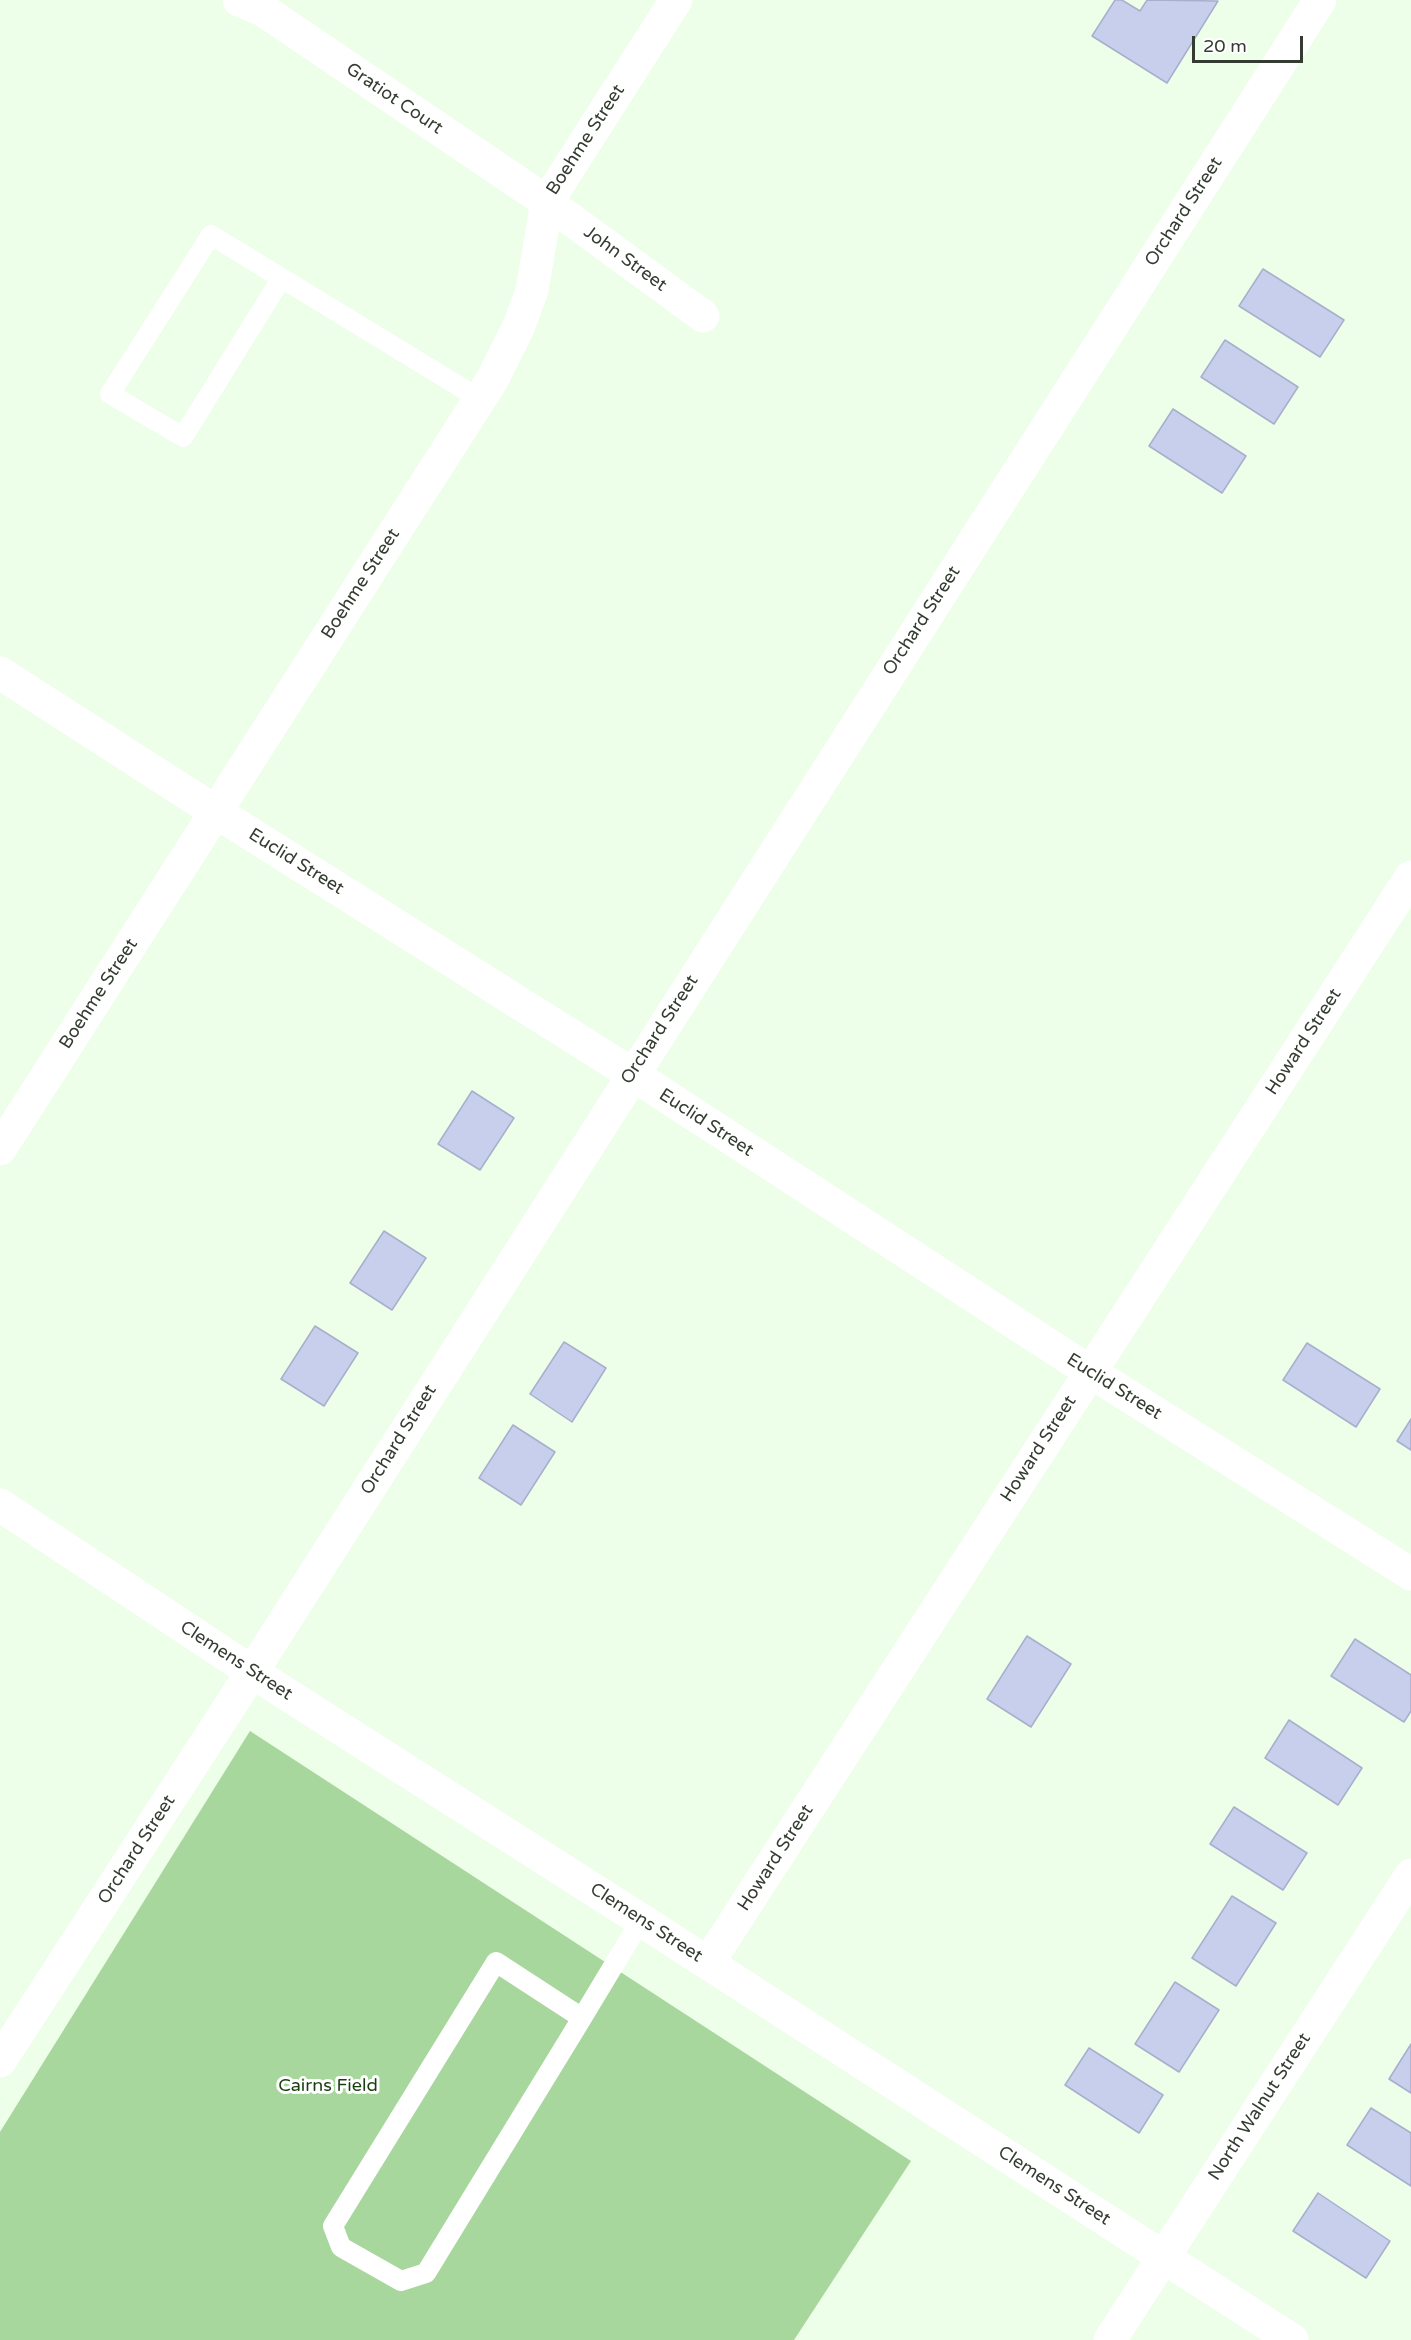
<!DOCTYPE html>
<style>
body{margin:0}
#map{position:relative;width:1411px;height:2340px;overflow:hidden;background:#edfee9;font-family:"Varela Round",sans-serif}
canvas{display:block}
.scale{position:absolute;left:1192px;top:36px;width:111px;height:27px;box-sizing:border-box;border:3px solid #343c32;border-top:0;padding-left:8px;font-size:18px;line-height:21px;white-space:nowrap;color:#343c32;-webkit-text-stroke:4px #fff;paint-order:stroke}
</style>
<div id="map">
<canvas width="1411" height="2340"></canvas>
<div class="scale">20 m</div>
</div>
<script>
const c = document.querySelector('canvas').getContext('2d');
c.lineJoin = 'round';
function paint(path, color) { c.fillStyle = color; c.fill(path, 'evenodd'); }
const toPath = rows => new Path2D(rows.map(r => 'M' + r).join(''));
function stroke(path, color, width, dash) { c.strokeStyle = color; c.lineWidth = width; c.lineCap = dash ? 'butt' : 'round'; c.setLineDash(dash || []); c.stroke(path); }
function label(font, color, halo, rows, align = 'center') {
  c.font = font + ' "Varela Round",sans-serif'; c.lineWidth = 6; c.setLineDash([]); c.textBaseline = 'middle'; c.strokeStyle = halo; c.fillStyle = color; for (const [text, x, y, turn = 0] of rows) {
    c.save(); c.translate(x, y); c.rotate((+turn || 0) * Math.PI / 180); c.textAlign = isNaN(turn) ? turn : align; if (halo) c.strokeText(text, 0, 0); c.fillText(text, 0, 0); c.restore();
  }
}
paint(toPath([
 [250,1731,911,2161,794,2340,0,2340,0,2132]
]), '#a7d79c');
const building = toPath([
 [1115,0,1122,0,1140,11,1147,0,1218,1,1167,83,1092,36,1115,0],
 [1263,269,1344,320,1320,357,1239,306,1263,269],
 [1225,340,1298,387,1274,424,1201,377,1225,340],
 [1173,409,1246,456,1222,493,1149,446,1173,409],
 [472,1091,514,1118,480,1170,438,1144,472,1091],
 [384,1231,426,1258,392,1310,350,1283,384,1231],
 [315,1326,358,1353,324,1406,281,1379,315,1326],
 [564,1342,606,1368,572,1422,530,1394,564,1342],
 [1307,1343,1380,1389,1356,1427,1283,1380,1307,1343],
 [1411,1419,1411,1450,1397,1441,1411,1419],
 [513,1425,555,1452,521,1505,479,1478,513,1425],
 [1027,1636,1071,1664,1031,1727,987,1699,1027,1636],
 [1355,1639,1411,1675,1411,1711,1404,1722,1331,1676,1355,1639],
 [1289,1720,1362,1768,1338,1805,1265,1758,1289,1720],
 [1234,1807,1307,1853,1283,1890,1210,1844,1234,1807],
 [1232,1896,1276,1923,1236,1986,1192,1958,1232,1896],
 [1175,1982,1219,2010,1179,2072,1135,2044,1175,1982],
 [1411,2044,1411,2093,1389,2079,1411,2044],
 [1089,2048,1163,2095,1139,2133,1065,2085,1089,2048],
 [1371,2108,1411,2133,1411,2186,1347,2145,1371,2108],
 [1318,2193,1390,2241,1366,2278,1293,2231,1318,2193]
]);
paint(building, '#c8cfed');
stroke(building, '#a8afcc', 1.5);
stroke(toPath([
 [281,279,183,437,110,394,211,235,480,399],
 [582,2018,496,1962,333,2226,341,2247,401,2281,426,2273,582,2018,641,1920]
]), '#fff', 20);
stroke(toPath([
 [239,0,263,10,547,202,703,316],
 [0,673,216,812,632,1074,1089,1371,1411,1574],
 [0,1149,492,380,519,326,532,290,547,202,676,0],
 [0,1505,252,1672,641,1920,1292,2340],
 [708,1963,1411,877],
 [0,2061,252,1672,1320,0],
 [1110,2340,1411,1875]
]), '#fff', 33);
label('18px', '#343c32', '#fff', [
 ["Gratiot Court",394,99,34],
 ["Boehme Street",586,140,-57],
 ["Orchard Street",1184,212,-57],
 ["John Street",625,259,36],
 ["Boehme Street",361,584,-57],
 ["Orchard Street",922,621,-57],
 ["Euclid Street",296,862,32],
 ["Boehme Street",99,994,-57],
 ["Orchard Street",660,1030,-57],
 ["Howard Street",1304,1042,-57],
 ["Euclid Street",706,1123,33],
 ["Euclid Street",1114,1387,32],
 ["Orchard Street",399,1440,-58],
 ["Howard Street",1039,1449,-57],
 ["Clemens Street",236,1661,33],
 ["Orchard Street",137,1850,-57],
 ["Howard Street",776,1858,-57],
 ["Clemens Street",646,1923,33],
 ["North Walnut Street",1260,2107,-57],
 ["Clemens Street",1054,2186,33]
]);
label('18px', '#183f0e', '#fff', [
 ["Cairns Field",328,2086]
]);
</script>
